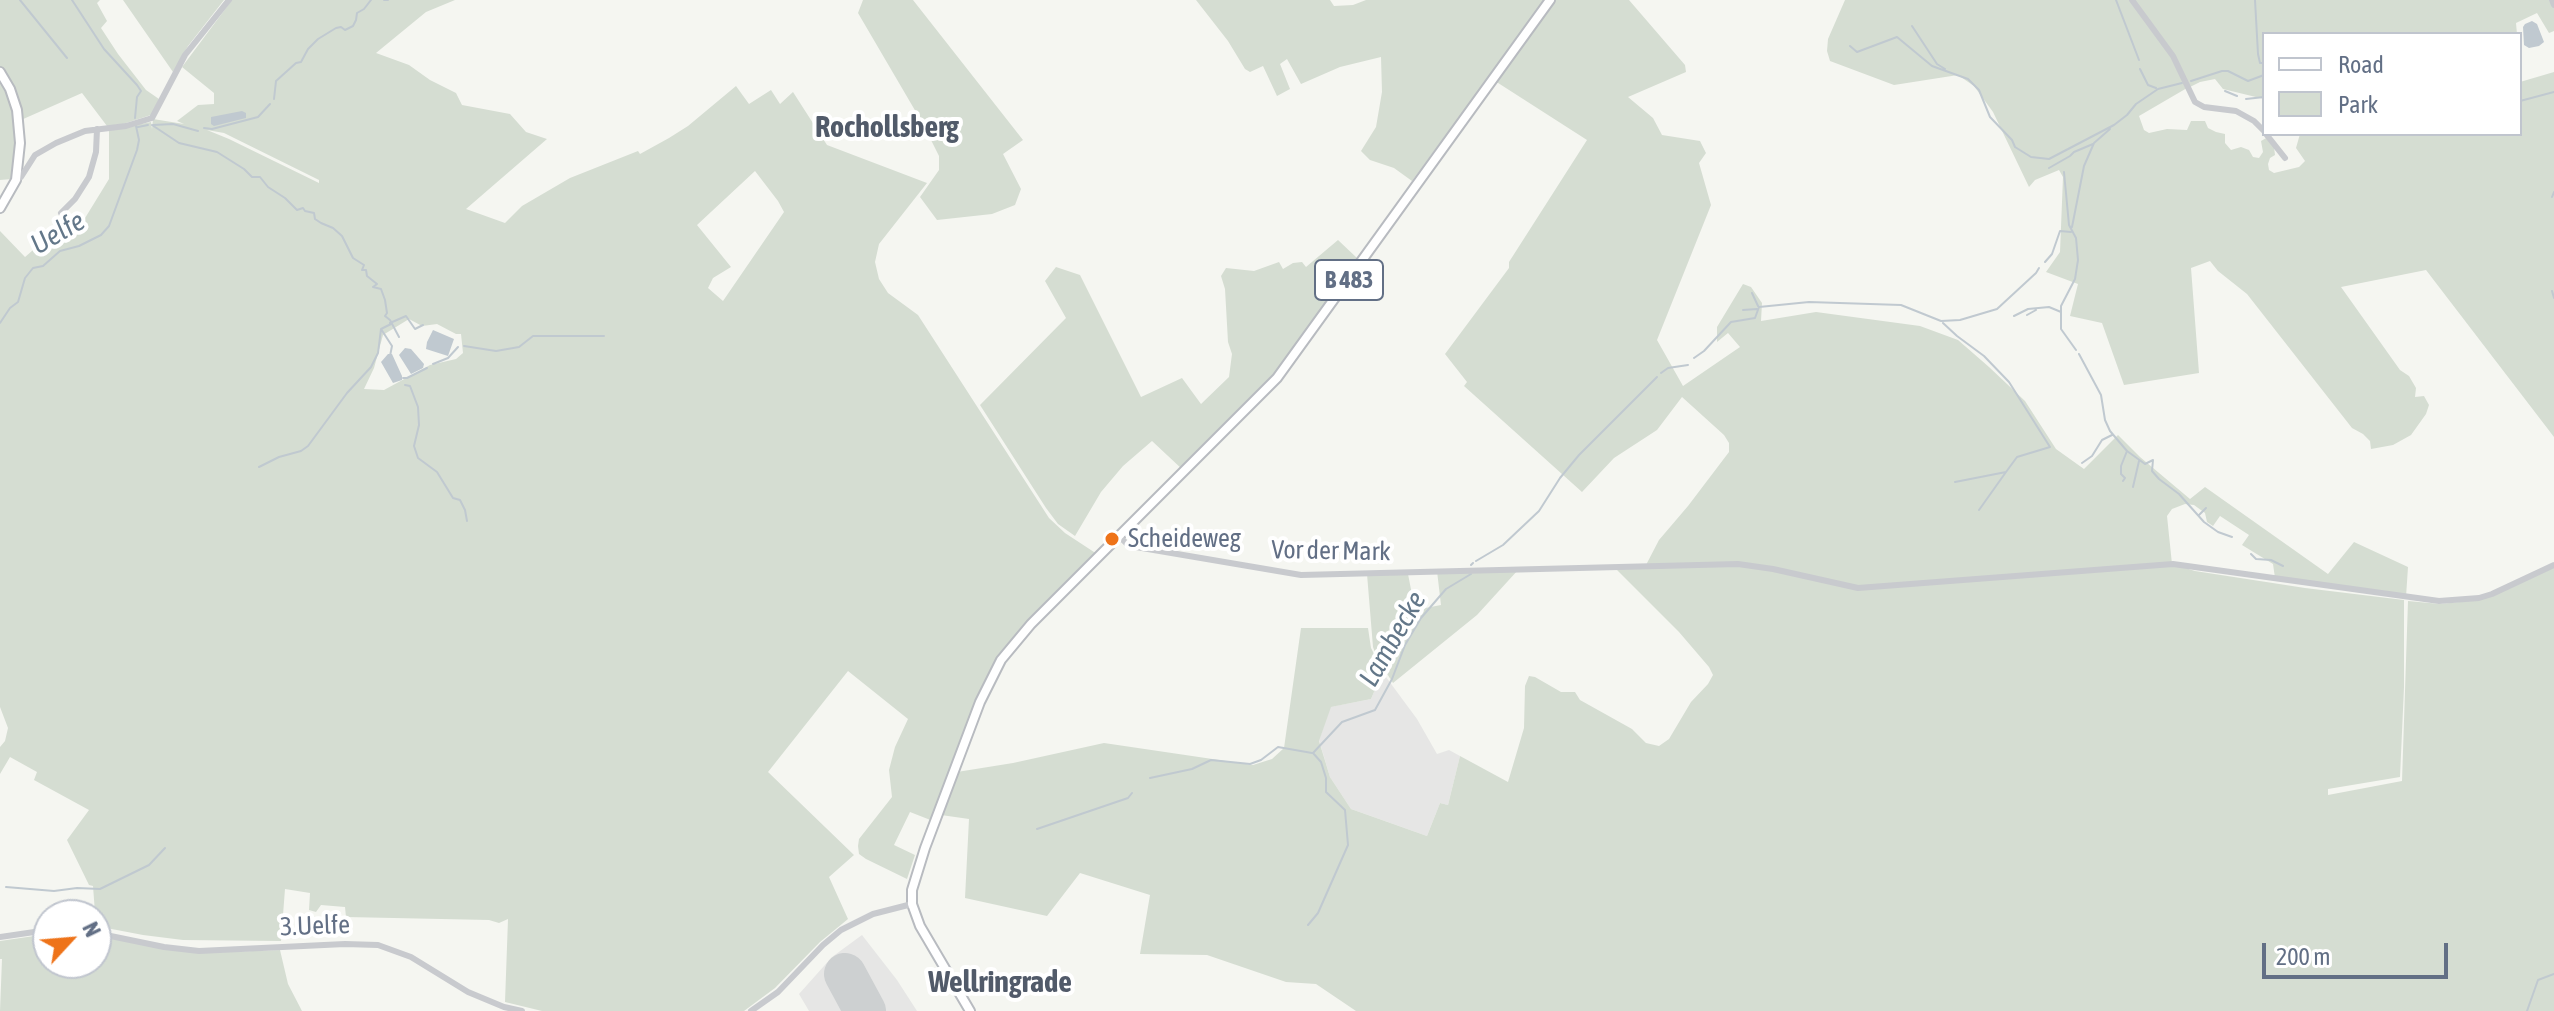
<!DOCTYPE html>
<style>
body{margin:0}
#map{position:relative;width:2554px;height:1011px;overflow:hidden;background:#f5f6f1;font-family:"Asap Condensed",sans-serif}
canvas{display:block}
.legend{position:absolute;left:2262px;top:32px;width:260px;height:104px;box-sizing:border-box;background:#fff;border:2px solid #c0c5ce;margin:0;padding:10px 14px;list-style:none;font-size:24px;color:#626f85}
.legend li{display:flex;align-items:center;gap:16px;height:40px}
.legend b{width:40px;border:2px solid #c0c5ce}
.north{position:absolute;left:32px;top:899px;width:80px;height:80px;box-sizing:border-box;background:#fff;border:2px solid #c0c5ce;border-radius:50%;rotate:64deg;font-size:22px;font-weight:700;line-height:32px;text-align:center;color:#626f85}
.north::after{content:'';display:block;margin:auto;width:28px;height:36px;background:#ee7319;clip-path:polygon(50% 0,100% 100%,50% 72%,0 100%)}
.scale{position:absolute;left:2262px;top:943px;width:186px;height:36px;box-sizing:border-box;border:4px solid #626f85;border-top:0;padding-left:10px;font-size:24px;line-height:28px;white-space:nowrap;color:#626f85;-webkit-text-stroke:6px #fff;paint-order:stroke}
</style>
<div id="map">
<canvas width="2554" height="1011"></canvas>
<ul class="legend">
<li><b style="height:10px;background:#fff"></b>Road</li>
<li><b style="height:22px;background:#d5ddd2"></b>Park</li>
</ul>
<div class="north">N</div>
<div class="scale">200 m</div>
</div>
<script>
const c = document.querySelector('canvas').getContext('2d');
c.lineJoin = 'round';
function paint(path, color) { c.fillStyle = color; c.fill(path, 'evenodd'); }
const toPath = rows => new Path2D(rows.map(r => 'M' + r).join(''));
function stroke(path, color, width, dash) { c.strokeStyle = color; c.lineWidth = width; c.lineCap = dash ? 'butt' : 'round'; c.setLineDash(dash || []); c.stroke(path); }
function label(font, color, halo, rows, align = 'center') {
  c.font = font + ' "Asap Condensed",sans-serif'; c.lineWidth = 8; c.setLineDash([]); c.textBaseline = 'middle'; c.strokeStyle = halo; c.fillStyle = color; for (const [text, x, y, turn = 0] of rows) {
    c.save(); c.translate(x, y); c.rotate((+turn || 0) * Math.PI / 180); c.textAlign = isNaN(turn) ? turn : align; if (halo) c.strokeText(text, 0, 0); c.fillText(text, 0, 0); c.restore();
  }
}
paint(toPath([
 [1386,677,1417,719,1437,754,1449,750,1460,756,1448,805,1440,803,1427,836,1351,809,1330,777,1319,740,1330,707,1371,699,1374,692],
 [862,935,897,980,917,1011,809,1011,799,994,832,957]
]), '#e6e6e5');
paint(toPath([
 [0,0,100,0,97,3,107,21,101,28,118,54,146,90,159,99,151,115,123,124,107,126,82,93,21,120,0,67],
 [123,0,224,0,188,46,173,72],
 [232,0,455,0,426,12,376,53,409,65,430,80,456,93,462,105,510,114,526,132,547,139,466,209,505,223,522,206,570,178,638,151,640,154,669,138,688,126,736,86,749,104,771,90,780,104,793,92,827,145,927,183,879,244,875,262,879,279,888,293,918,315,1049,518,1065,533,1097,554,1000,659,933,821,910,812,894,845,915,855,907,879,866,859,859,854,858,846,859,839,892,797,889,770,895,747,908,719,848,671,768,772,854,855,829,877,848,919,820,942,775,988,744,1011,542,1011,505,1002,508,919,499,923,489,920,346,917,345,907,321,905,316,912,309,910,310,893,285,889,281,941,183,940,143,935,96,926,93,886,89,885,67,840,89,810,34,780,37,772,10,757,0,774,0,747,5,741,8,728,0,707,0,231,25,257,61,226,57,222,67,212,82,223,109,179,109,130,151,122,152,129,153,119,184,124,177,121,198,105,214,104,214,93,182,67],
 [207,130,224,133,319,180,319,183,229,139],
 [755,171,778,201,784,212,723,301,708,288,713,278,731,267,697,225],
 [409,319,422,326,437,324,456,334,461,334,463,353,456,359,430,365,384,390,364,389,374,368,383,335],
 [863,0,913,0,1023,140,1003,154,1021,189,1015,205,992,214,937,220,920,197,939,170,939,156,923,124,858,13],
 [1196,0,1330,0,1334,6,1353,5,1366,0,1545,0,1412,181,1394,168,1370,160,1361,151,1376,127,1382,92,1381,57,1340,67,1301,84,1287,59,1280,64,1290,89,1277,96,1263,66,1250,72,1245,69,1228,41],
 [1553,0,1629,0,1685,65,1686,72,1628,97,1653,118,1662,135,1700,141,1706,153,1699,163,1711,205,1657,340,1683,386,1740,347,1728,333,1717,342,1717,327,1743,284,1751,287,1762,303,1761,321,1816,312,1920,326,1958,340,1989,367,2025,401,2056,449,2084,469,2118,435,2140,457,2190,499,2205,487,2328,574,2354,542,2408,567,2406,597,2275,578,2273,564,2242,545,2249,535,2220,516,2213,526,2207,522,2205,513,2194,505,2185,504,2172,509,2167,516,2172,564,2179,566,2195,571,2305,588,2404,600,2404,687,2400,777,2328,789,2328,795,2402,781,2408,601,2440,604,2479,600,2554,566,2554,1011,1356,1011,1316,984,1286,982,1207,955,1140,954,1150,895,1080,873,1047,916,965,898,969,819,941,815,957,772,1013,763,1104,743,1253,765,1272,759,1284,748,1301,628,1368,628,1371,648,1386,677,1374,692,1371,699,1331,707,1319,741,1330,777,1351,809,1427,836,1440,803,1448,805,1460,756,1508,782,1524,728,1525,686,1529,676,1535,677,1561,692,1575,692,1580,700,1632,729,1646,743,1659,746,1669,739,1691,702,1708,684,1713,675,1709,667,1679,632,1614,567,1646,565,1659,540,1688,506,1729,452,1729,443,1724,435,1682,397,1657,430,1614,458,1582,492,1464,386,1467,382,1445,354,1509,268,1509,262,1587,140,1495,81],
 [1845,0,2131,0,2172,57,2187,88,2139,116,2144,130,2149,133,2167,129,2187,130,2191,121,2205,121,2208,128,2216,132,2225,134,2225,143,2231,150,2241,147,2249,150,2253,157,2259,158,2263,152,2261,141,2268,137,2274,147,2275,155,2270,158,2268,164,2269,170,2274,173,2299,167,2305,161,2296,148,2300,134,2520,134,2520,82,2554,72,2554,437,2426,270,2341,287,2400,370,2409,376,2416,388,2415,397,2424,396,2429,405,2426,414,2411,435,2393,445,2371,449,2370,441,2363,434,2352,428,2247,294,2218,271,2210,261,2191,268,2199,373,2124,385,2102,323,2070,316,2078,284,2046,272,2060,252,2063,177,2059,170,2035,180,2029,187,1993,112,1974,86,1958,75,1894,85,1830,61,1827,51,1828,39],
 [2133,0,2549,0,2554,8,2554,31,2549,33,2537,13,2516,23,2517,34,2264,34,2264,99,2223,89,2215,79,2200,82,2190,87,2182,70],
 [0,79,13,110,16,142,12,179,0,180],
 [1338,240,1357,258,1301,343,1256,397,1183,470,1152,441,1123,466,1101,492,1075,536,1058,524,1046,508,980,405,1066,318,1045,281,1056,267,1080,275,1141,397,1182,378,1201,404,1229,377,1232,354,1228,342,1225,289,1221,276,1226,268,1254,271,1279,262,1283,269,1293,263,1302,262,1306,267],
 [1518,570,1477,615,1393,683,1377,658,1373,647,1367,574,1408,574,1415,610,1441,605,1437,571],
 [48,934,48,963,96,963,96,936,199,953,280,950,288,984,302,1011,0,1011,2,959,0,959,0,941]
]), '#d5ddd2');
paint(toPath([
 [2532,21,2537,24,2544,42,2539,46,2529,48,2524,45,2523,27,2525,24],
 [242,111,246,113,246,118,214,126,211,124,211,117],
 [433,330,454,339,448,356,426,349,427,342],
 [405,348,411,349,424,364,423,368,411,374,399,355],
 [388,354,392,354,402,376,402,380,393,383,381,362]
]), '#c0c9d0');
stroke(toPath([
 [20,0,67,58],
 [72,0,104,49,137,85,141,91,137,97,135,118],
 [384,0,388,0],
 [2116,0,2139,60],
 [2255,0,2258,54,2260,63,2264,63],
 [1912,26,1937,64,1945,69],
 [1850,46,1857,52,1897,37,1932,66,1968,79,1979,90,1990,117,2012,140,2015,147,2031,157,2049,159,2114,125,2127,115,2136,104,2158,89,2182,83],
 [2140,69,2148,85,2156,88],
 [2191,81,2222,71,2228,71,2248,81,2264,75],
 [2225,91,2237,96],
 [274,99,276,81,296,63,301,62,308,49,318,39,336,28,341,27,345,30,353,26,356,20,357,13,364,9,371,0],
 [2246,99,2264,97],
 [2520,101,2554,92],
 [152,125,179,143,217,152,244,169,252,177,260,177,268,187,285,198,297,210,303,208,305,211,314,213,315,219,321,223,333,228,342,236,353,258,364,265,362,270,366,270,367,276,377,284,373,287,381,289,385,300,387,313,385,316,390,320,399,337],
 [153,125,173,124,198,131],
 [138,127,148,125],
 [204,128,212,129,258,117,270,104],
 [2049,168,2070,156,2074,152,2093,144],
 [2064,172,2069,225,2076,238,2078,260,2075,279,2061,306,2061,329,2076,350],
 [2552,197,2554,192],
 [2072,227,2084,166,2094,143,2110,129],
 [2045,262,2052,254,2060,231,2071,232],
 [2552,291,2554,298],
 [1752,293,1758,306],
 [1743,310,1757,309],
 [2027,315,2036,310],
 [2014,316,2028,309,2049,307,2061,312],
 [0,323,10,308,18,302,25,278,33,268,43,266,60,251,79,246,101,235,109,226,137,150,139,140,136,126],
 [390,323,406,316,415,329,423,325],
 [1943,323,1957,336,1984,356,2009,382,2050,447,2017,457,2006,472,1955,482],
 [464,346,496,351,519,347,533,336,604,336],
 [2079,354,2101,395,2105,420,2110,431,2127,451,2145,464,2153,460,2152,471,2159,479,2179,494,2204,522,2218,532,2232,537],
 [390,356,392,346,381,329,391,324],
 [1694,358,1704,351,1731,322,1755,318,1759,307,1809,302,1901,305,1941,321,1960,320,1997,309,2036,273,2039,268],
 [433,364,448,358,458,347],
 [1661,373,1668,368,1688,365],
 [403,378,407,378,427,368],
 [405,385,410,386,418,407,419,425,414,446,418,458,437,472,453,498,460,500,465,510,467,521],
 [2082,463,2092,456,2102,440,2112,435],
 [259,467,279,457,301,451,308,446,347,393,371,367,378,353,381,329],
 [2123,481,2125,478,2121,474,2121,466,2127,451],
 [2133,487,2139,461],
 [1979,510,2006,472],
 [2199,515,2206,508],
 [2251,554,2256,559,2271,560,2283,566],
 [1476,561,1503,545,1539,511,1560,478,1579,455,1657,377],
 [1471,565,1473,563],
 [1150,778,1192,769,1211,760,1250,764,1261,760,1278,747,1312,753],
 [1037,829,1128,798,1132,793],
 [6,887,54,891,77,888,100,889,149,865,165,848],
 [1308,925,1318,913,1348,845,1345,810,1326,792,1326,778,1321,762,1313,753,1342,722,1375,710,1392,679,1405,645,1421,618,1446,589,1471,574],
 [2527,1011,2538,980,2554,974]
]), '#c0c9d0', 2);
stroke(toPath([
 [845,974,865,1011]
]), '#cdd0d1', 42);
const major = toPath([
 [0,72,10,89,17,110,20,143,16,180,0,208],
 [970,1011,920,926,912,904,912,890,925,848,980,702,1001,660,1031,624,1277,378,1550,0]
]);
stroke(major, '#b8bbc0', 12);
stroke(toPath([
 [2132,0,2173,56,2195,102,2204,107,2236,111,2254,121,2264,131],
 [2552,0,2554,5],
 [2266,134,2285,158],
 [16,180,21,177,35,155,56,143,85,131,126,126,152,118,185,55,229,0],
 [61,213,75,199,89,177,96,152,97,129],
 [1120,537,1126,543,1136,547,1301,575,1738,564,1773,569,1858,588,2173,564,2439,601,2479,598,2492,594,2554,565],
 [96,933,164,947,199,951,345,944,378,945,411,957,468,992,504,1007,522,1011],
 [0,937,48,930],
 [751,1011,778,992,823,945,841,930,873,914,912,904]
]), '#c8cace', 6);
stroke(major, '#fff', 8);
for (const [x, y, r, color] of [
 [1112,539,8,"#ee7319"]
]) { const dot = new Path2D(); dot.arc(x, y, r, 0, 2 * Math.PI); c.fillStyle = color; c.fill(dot); stroke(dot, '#fff', 3); }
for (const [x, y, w] of [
 [1349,280,68]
]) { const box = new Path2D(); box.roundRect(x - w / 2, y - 20, w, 40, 6); c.fillStyle = '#fff'; c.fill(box); stroke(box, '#626f85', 2); }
label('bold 24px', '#626f85', null, [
 ["B 483",1349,280]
]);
label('26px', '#626f85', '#fff', [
 ["Scheideweg",1128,539]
], 'left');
label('26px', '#626f85', '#fff', [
 ["Vor der Mark",1331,551,1],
 ["3.Uelfe",315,926,-2]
]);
label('italic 28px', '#637789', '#fff', [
 ["Uelfe",58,233,-30],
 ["Lambecke",1393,639,-60]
]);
label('bold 30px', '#515a69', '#fff', [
 ["Rochollsberg",887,128],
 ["Wellringrade",1000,983]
]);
</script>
